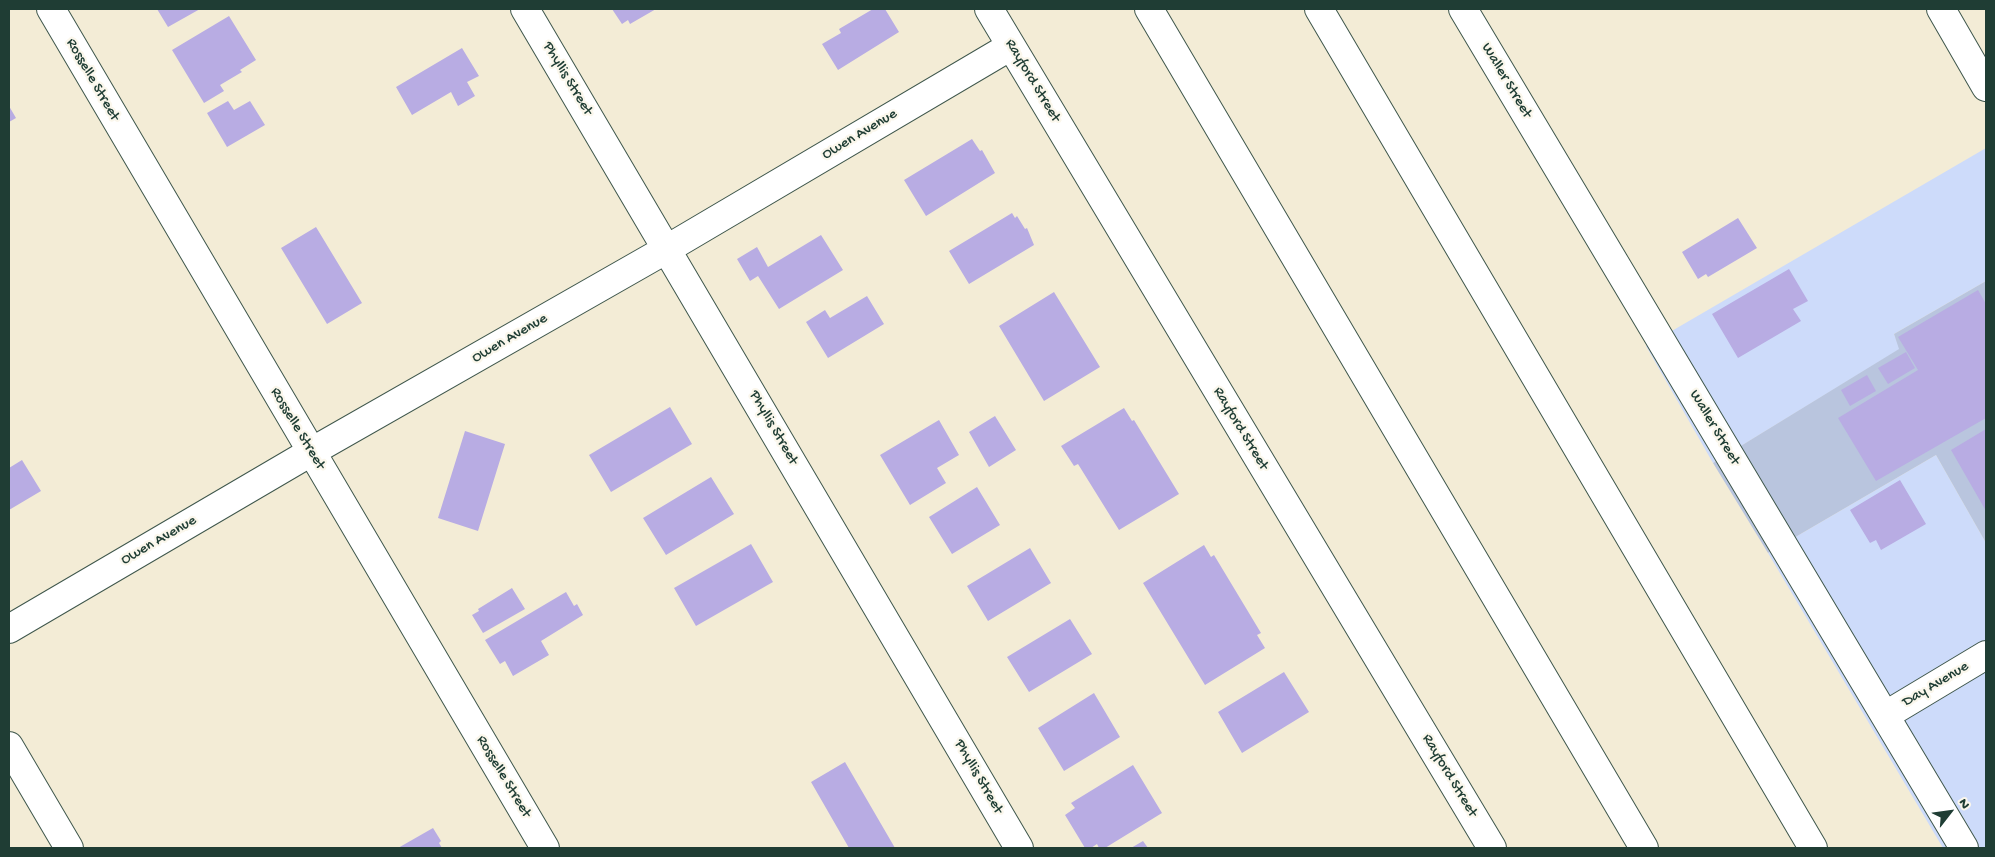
<!DOCTYPE html>
<style>
body{margin:0}
#map{position:relative;width:1995px;height:857px;overflow:hidden;background:#f3ecd6;font-family:"Gochi Hand",sans-serif}
canvas{display:block}
.frame{position:absolute;inset:0;border:10px solid #1f3d34;pointer-events:none}
.north{position:absolute;left:1925px;top:787px;width:50px;height:50px;-webkit-text-stroke:4px #fbf7ec;paint-order:stroke;rotate:60deg;font-size:14px;font-weight:700;line-height:20px;text-align:center;color:#1f3d34}
.north::after{content:'';display:block;margin:auto;width:18px;height:22px;background:#1f3d34;clip-path:polygon(50% 0,100% 100%,50% 72%,0 100%)}
</style>
<div id="map">
<canvas width="1995" height="857"></canvas>
<div class="frame"></div>
<div class="north">N</div>
</div>
<script>
const c = document.querySelector('canvas').getContext('2d');
c.lineJoin = 'round';
function paint(path, color) { c.fillStyle = color; c.fill(path, 'evenodd'); }
const toPath = rows => new Path2D(rows.map(r => 'M' + r).join(''));
function stroke(path, color, width, dash) { c.strokeStyle = color; c.lineWidth = width; c.lineCap = dash ? 'butt' : 'round'; c.setLineDash(dash || []); c.stroke(path); }
function label(font, color, halo, rows, align = 'center') {
  c.font = font + ' "Gochi Hand",sans-serif'; c.lineWidth = 4.5; c.setLineDash([]); c.textBaseline = 'middle'; c.strokeStyle = halo; c.fillStyle = color; for (const [text, x, y, turn = 0] of rows) {
    c.save(); c.translate(x, y); c.rotate((+turn || 0) * Math.PI / 180); c.textAlign = isNaN(turn) ? turn : align; if (halo) c.strokeText(text, 0, 0); c.fillText(text, 0, 0); c.restore();
  }
}
paint(toPath([
 [1986,148,1986,281,1894,334,1900,349,1713,463,1646,346],
 [1936,455,1986,543,1986,848,1943,848,1768,553]
]), '#cddbfa');
paint(toPath([
 [1986,281,1986,543,1936,455,1768,553,1713,463,1899,349,1894,334]
]), '#b9c5de');
paint(toPath([
 [157,9,200,9,168,27],
 [612,9,656,9,630,24,628,20,622,24],
 [873,9,885,9,899,32,838,70,822,44,841,33,839,29],
 [229,16,256,60,240,70,242,72,220,85,224,91,204,103,172,50],
 [462,48,479,76,467,82,475,96,458,106,451,92,412,115,396,87],
 [228,101,234,110,250,101,265,125,227,147,207,113],
 [9,106,16,118,9,122],
 [972,139,980,151,982,150,995,173,926,216,904,180],
 [1012,213,1015,218,1017,216,1025,229,1027,228,1034,245,969,284,949,251],
 [1738,218,1757,248,1708,277,1706,274,1698,279,1682,252],
 [316,227,362,303,327,324,281,248],
 [821,235,843,270,779,309,758,276,750,281,737,259,757,247,768,267],
 [1789,269,1808,301,1793,309,1801,321,1738,358,1712,314],
 [1978,290,1986,304,1986,418,1876,481,1838,418,1918,370,1898,337],
 [1054,292,1100,367,1044,401,999,326],
 [867,296,884,324,828,358,806,322,825,310,830,318],
 [1906,352,1915,368,1888,384,1878,368],
 [1867,375,1876,391,1850,406,1841,390],
 [670,407,692,444,611,492,589,455],
 [1124,408,1132,421,1134,420,1179,494,1119,530,1078,464,1074,466,1061,446],
 [995,416,1016,450,989,467,969,432],
 [939,420,959,455,937,468,946,483,910,505,880,455],
 [1986,429,1986,511,1951,450],
 [465,431,505,444,478,531,438,518],
 [22,460,41,491,9,510,9,468],
 [711,477,734,514,666,555,643,518],
 [1900,480,1926,524,1881,550,1876,540,1870,543,1850,510],
 [977,487,1000,525,952,554,929,517],
 [751,544,773,582,696,626,674,588],
 [1204,545,1211,557,1214,555,1261,633,1257,635,1265,648,1205,685,1143,583],
 [1030,548,1051,583,988,621,967,586],
 [512,588,525,609,483,633,472,615,479,611,478,609],
 [566,592,574,606,577,604,583,615,541,641,549,655,513,676,505,661,500,664,485,640],
 [1070,619,1092,654,1029,692,1007,657],
 [1284,672,1309,712,1242,753,1218,712],
 [1094,693,1120,737,1064,771,1038,728],
 [845,762,895,848,849,848,811,782],
 [1133,765,1162,813,1105,848,1099,848,1097,844,1091,848,1085,848,1065,815,1075,808,1071,803],
 [433,828,441,841,439,843,442,848,398,848],
 [1143,841,1148,848,1131,848]
]), '#b8ace3');
const street = toPath([
 [51,9,545,848],
 [525,9,1019,848],
 [989,9,1492,848],
 [1463,9,1964,848],
 [9,629,311,452,667,249,1011,46],
 [1886,715,1986,655],
 [9,746,69,848]
]);
const secondary = toPath([
 [1941,9,1986,87]
]);
const highway = toPath([
 [1149,9,1644,848],
 [1319,9,1813,848]
]);
stroke(street, '#3f574c', 30);
stroke(secondary, '#3f574c', 30);
stroke(highway, '#3f574c', 30);
stroke(street, '#fff', 28);
stroke(secondary, '#fff', 28);
stroke(highway, '#fff', 28);
label('15px', '#1f3d34', '#fbf7ec', [
 ["Phyllis Street",567,79,59],
 ["Rosselle Street",92,80,60],
 ["Rayford Street",1032,81,59],
 ["Waller Street",1506,81,59],
 ["Owen Avenue",860,135,-31],
 ["Owen Avenue",510,339,-30],
 ["Phyllis Street",773,428,60],
 ["Waller Street",1714,428,59],
 ["Rosselle Street",297,429,59],
 ["Rayford Street",1240,429,59],
 ["Owen Avenue",159,541,-30],
 ["Day Avenue",1936,685,-31],
 ["Rayford Street",1449,776,59],
 ["Rosselle Street",503,777,59],
 ["Phyllis Street",978,777,60]
]);
</script>
